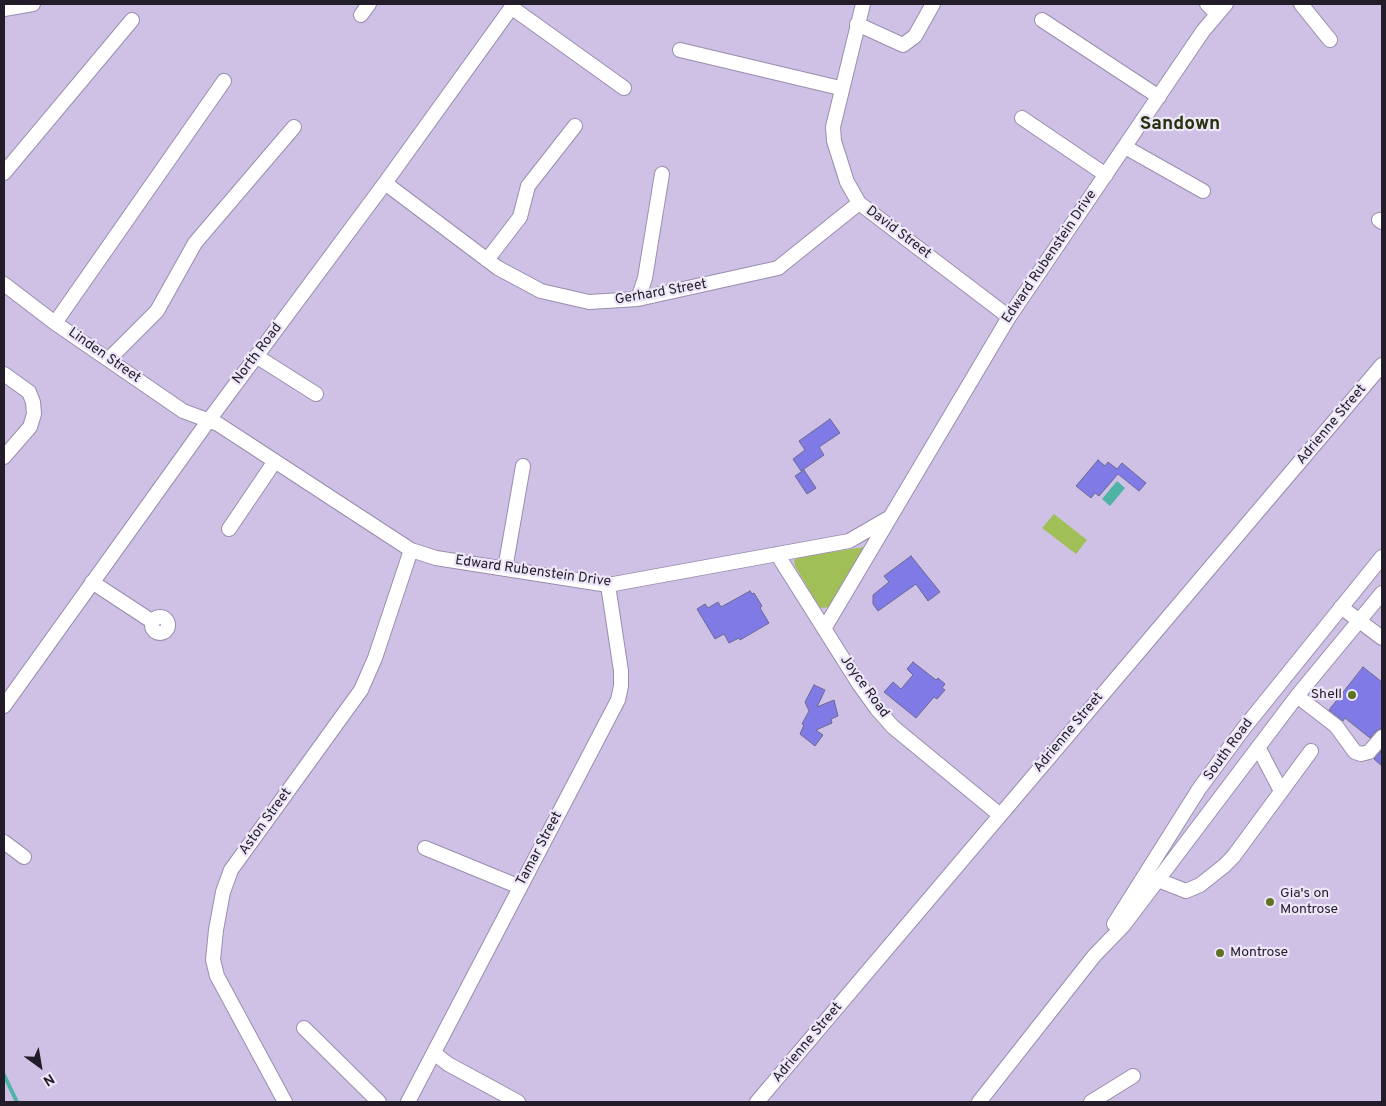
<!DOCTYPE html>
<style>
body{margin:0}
#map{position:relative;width:1386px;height:1106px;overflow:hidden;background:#cfc1e5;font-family:Overpass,sans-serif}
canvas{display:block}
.frame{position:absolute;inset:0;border:5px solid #231d2a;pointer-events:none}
.north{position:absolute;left:15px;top:1041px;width:50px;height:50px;-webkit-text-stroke:4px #ede6f8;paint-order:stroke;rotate:148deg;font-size:14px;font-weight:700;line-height:20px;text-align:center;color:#231d2a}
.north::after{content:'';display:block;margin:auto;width:18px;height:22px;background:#231d2a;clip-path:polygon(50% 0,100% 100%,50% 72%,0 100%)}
</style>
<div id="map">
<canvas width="1386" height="1106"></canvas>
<div class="frame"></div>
<div class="north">N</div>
</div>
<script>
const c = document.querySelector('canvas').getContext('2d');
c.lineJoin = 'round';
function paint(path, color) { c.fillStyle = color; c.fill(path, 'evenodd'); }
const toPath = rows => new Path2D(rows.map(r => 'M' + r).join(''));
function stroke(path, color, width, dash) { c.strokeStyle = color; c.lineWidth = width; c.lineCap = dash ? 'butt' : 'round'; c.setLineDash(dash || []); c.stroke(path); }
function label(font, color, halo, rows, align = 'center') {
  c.font = font + ' Overpass,sans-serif'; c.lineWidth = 4.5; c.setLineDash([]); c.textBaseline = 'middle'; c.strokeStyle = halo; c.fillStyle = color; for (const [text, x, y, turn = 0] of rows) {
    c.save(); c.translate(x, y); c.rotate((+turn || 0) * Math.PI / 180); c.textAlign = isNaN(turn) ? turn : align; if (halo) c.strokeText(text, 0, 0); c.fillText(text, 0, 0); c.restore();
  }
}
paint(toPath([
 [1054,514,1087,540,1076,554,1042,528],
 [864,547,865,549,830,607,820,608,795,566,794,560,800,557]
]), '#a1bf57');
paint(toPath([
 [1117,481,1125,488,1110,506,1102,499]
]), '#4fb3a5');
stroke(toPath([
 [4,1075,17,1102]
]), '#4fb3a5', 4);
const building = toPath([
 [830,419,840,433,819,447,824,455,801,471,793,459,805,450,799,441,830,419],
 [1098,460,1105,466,1108,462,1117,469,1122,463,1146,483,1139,491,1118,474,1099,496,1095,493,1091,498,1076,486,1098,460],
 [804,470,816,488,807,494,795,476,804,470],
 [911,556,940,592,928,601,916,584,878,611,873,604,873,595,889,582,884,576,911,556],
 [750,591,752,594,754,593,762,606,760,608,769,623,740,640,739,638,729,643,724,634,715,639,697,609,705,604,708,608,718,602,721,607,750,591],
 [913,662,936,680,938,678,945,684,942,688,945,690,937,699,934,697,916,718,884,692,893,682,901,689,913,675,907,669,913,662],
 [1363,667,1382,682,1382,728,1376,731,1370,738,1345,718,1343,721,1329,710,1363,667],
 [814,685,825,690,817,707,834,700,838,716,831,719,832,723,816,730,823,735,815,746,800,734,804,725,802,724,809,711,805,702,814,685],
 [1382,750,1382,766,1374,759,1382,750]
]);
paint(building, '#807ae7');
stroke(building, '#696a8b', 1);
const minor = toPath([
 [863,4,833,127,834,141,847,182,859,203,1009,317],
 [1207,4,1217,14],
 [1301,4,1330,40],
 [511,7,624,88],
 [4,9,33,4],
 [361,15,369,4],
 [1042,20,1159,97],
 [857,24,903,45,915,36,933,4],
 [680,50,840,88],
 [1022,118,1106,175],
 [1125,147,1203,191],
 [4,173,132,20],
 [385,183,498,268,541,291,589,302,638,299,778,268,859,203],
 [1379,220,1382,222],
 [487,260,520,217,528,186,575,126],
 [4,284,55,323,183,411,218,424,411,550,436,558,608,585,849,541,887,519],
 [638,299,645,278,662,174],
 [55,323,224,81],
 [256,356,316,394],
 [109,359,157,311,195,243,294,127],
 [4,374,29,392,33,402,34,414,30,427,4,457],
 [229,529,275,461],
 [777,554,859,684,877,709,893,727,1000,815],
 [505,569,523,466],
 [92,582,153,622],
 [1341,607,1382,638],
 '152 625a8 8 0 1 1 16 0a8 8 0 1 1-16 0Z',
 [824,629,1009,317,1203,31,1226,4],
 [1297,696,1336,726,1355,752,1361,754,1369,752,1382,737],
 [4,706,209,420,385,183,514,4],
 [1258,747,1281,791],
 [4,842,24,857],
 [425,848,520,887],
 [1158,880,1186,891,1200,885,1224,866,1233,857,1311,751],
 [1114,924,1199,789,1244,728,1382,557],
 [304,1028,379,1102],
 [434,1053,448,1064,518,1102],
 [285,1102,217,976,213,960,216,930,223,892,231,870,361,690,375,658,411,550],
 [408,1102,618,700,621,686,621,671,608,585],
 [757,1102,1382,365],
 [979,1102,1094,956,1123,926,1297,696,1382,593],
 [1091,1102,1133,1076]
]);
stroke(minor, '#9a8dae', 16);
stroke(minor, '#fff', 14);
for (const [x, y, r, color] of [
 [1352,695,5,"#5d7223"],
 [1270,902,5,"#5d7223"],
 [1220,953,5,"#5d7223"]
]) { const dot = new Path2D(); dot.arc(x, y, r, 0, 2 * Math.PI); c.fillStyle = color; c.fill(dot); stroke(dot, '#ede6f8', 2); }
label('14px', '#231d2a', '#ede6f8', [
 ["David Street",898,233,37],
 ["Edward Rubenstein Drive",1050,257,-56],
 ["Gerhard Street",661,293,-10],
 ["North Road",258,354,-53],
 ["Linden Street",104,356,35],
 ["Adrienne Street",1332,425,-50],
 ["Edward Rubenstein Drive",533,572,8],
 ["Joyce Road",864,687,54],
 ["Adrienne Street",1069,733,-50],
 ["South Road",1229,750,-54],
 ["Aston Street",266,822,-54],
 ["Tamar Street",540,849,-62],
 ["Adrienne Street",808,1043,-50]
]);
label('14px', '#231d2a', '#ede6f8', [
 ["Shell",1342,695,"right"],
 ["Gia's on",1280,894],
 ["Montrose",1280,910],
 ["Montrose",1230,953]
], 'left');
label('bold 19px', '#27320c', '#ede6f8', [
 ["Sandown",1180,125]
]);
</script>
